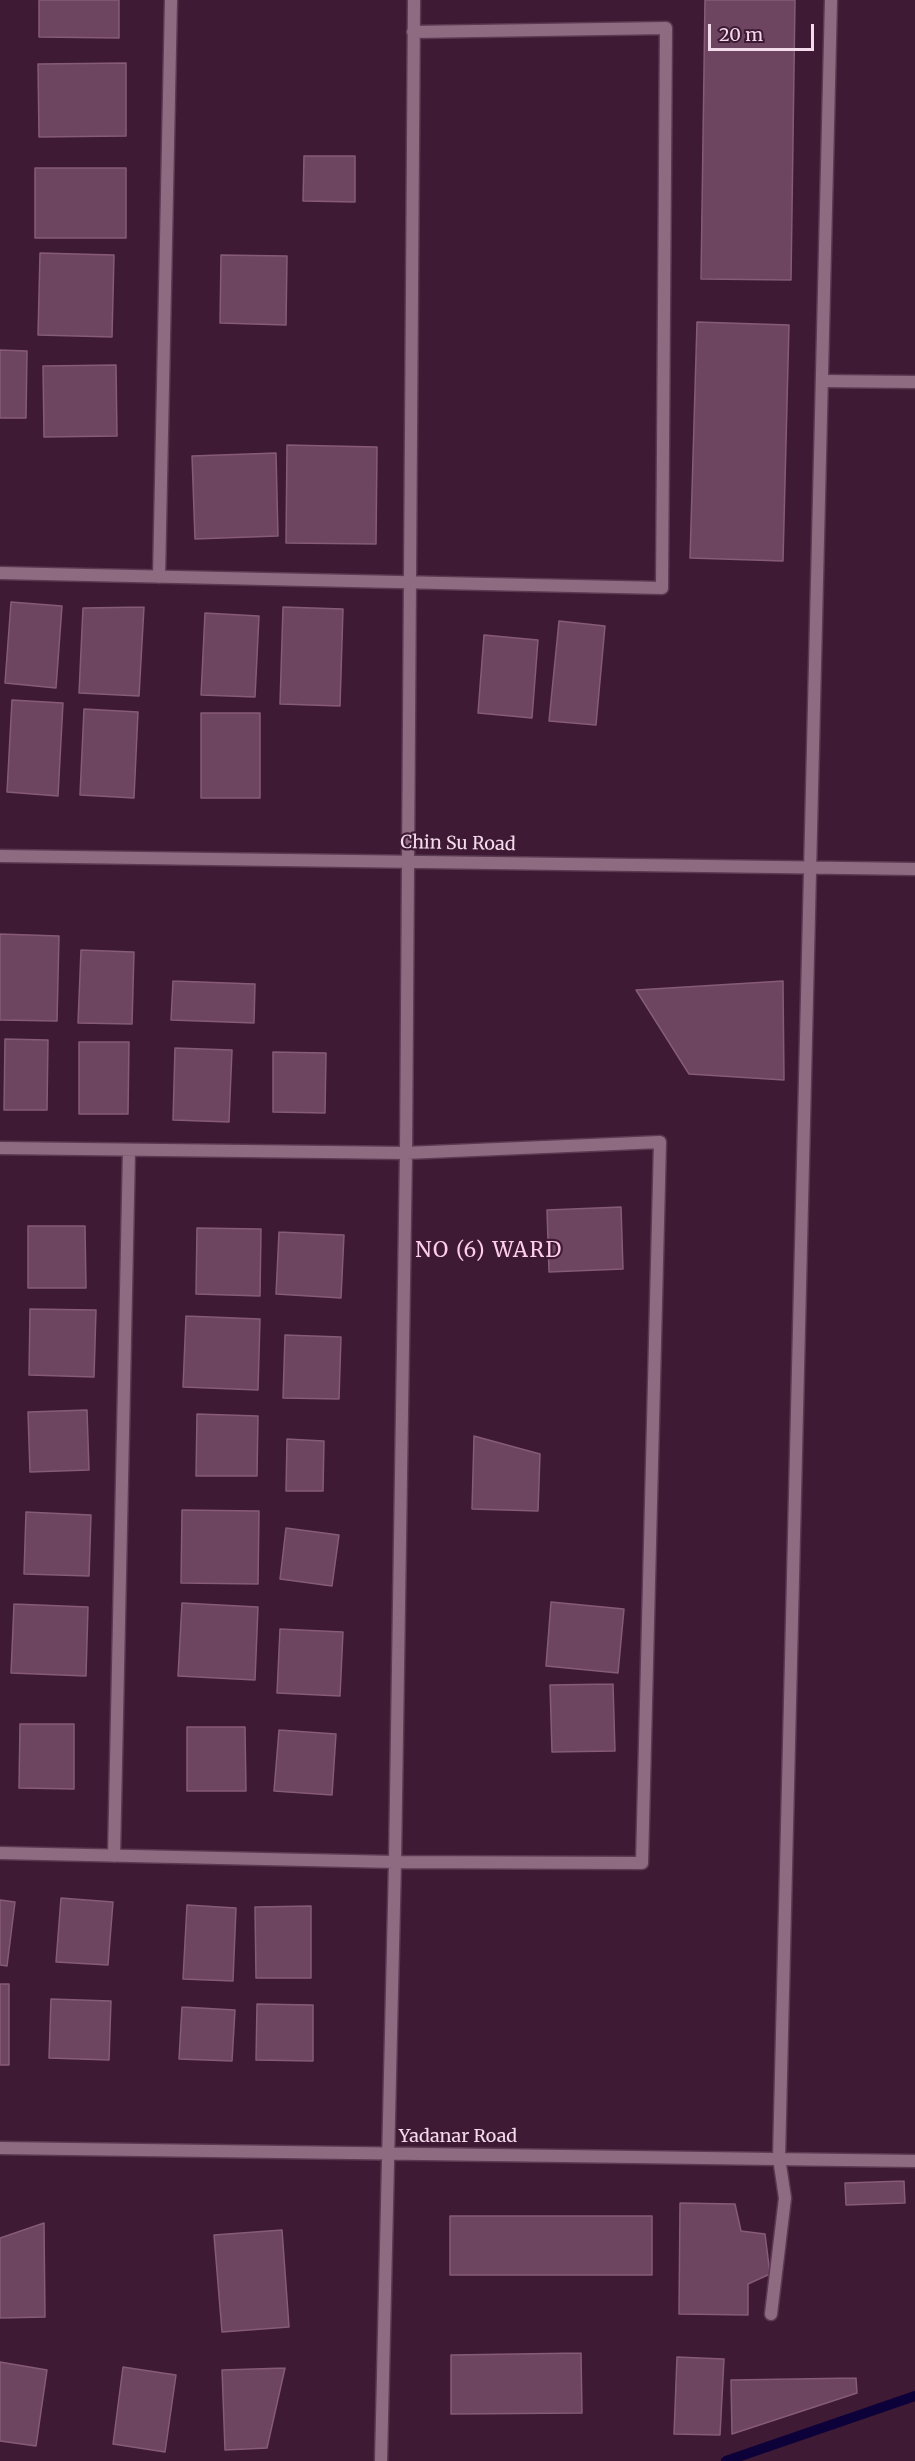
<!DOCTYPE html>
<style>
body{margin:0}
#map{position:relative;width:915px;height:2461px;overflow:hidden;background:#3e1a34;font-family:Merriweather,serif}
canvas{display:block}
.scale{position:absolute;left:708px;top:24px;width:106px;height:27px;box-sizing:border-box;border:3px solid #f4dbeb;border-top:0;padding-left:8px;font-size:18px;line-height:21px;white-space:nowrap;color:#f4dbeb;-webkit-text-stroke:4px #3e1a34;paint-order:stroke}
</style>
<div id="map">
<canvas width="915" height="2461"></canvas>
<div class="scale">20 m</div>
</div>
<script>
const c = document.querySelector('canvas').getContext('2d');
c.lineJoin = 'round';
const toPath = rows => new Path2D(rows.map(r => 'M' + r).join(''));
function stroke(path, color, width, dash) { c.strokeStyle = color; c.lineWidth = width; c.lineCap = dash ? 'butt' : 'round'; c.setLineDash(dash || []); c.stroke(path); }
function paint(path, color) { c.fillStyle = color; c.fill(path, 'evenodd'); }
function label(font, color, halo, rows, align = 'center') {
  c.font = font + ' Merriweather,serif'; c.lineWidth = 4.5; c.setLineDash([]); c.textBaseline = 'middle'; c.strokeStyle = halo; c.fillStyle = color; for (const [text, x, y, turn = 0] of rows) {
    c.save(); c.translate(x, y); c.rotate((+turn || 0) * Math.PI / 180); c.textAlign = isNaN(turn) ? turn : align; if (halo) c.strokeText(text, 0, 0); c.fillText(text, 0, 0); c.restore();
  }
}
stroke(toPath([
 [726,2461,915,2396]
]), '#0c0139', 10);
const building = toPath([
 [39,0,119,0,119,38,39,37,39,0],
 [705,0,795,0,791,280,701,279,705,0],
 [126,63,126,136,39,137,38,64,126,63],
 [304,156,355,156,355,202,303,201,304,156],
 [35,168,126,168,126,238,35,238,35,168],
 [40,253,114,255,112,337,38,335,40,253],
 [221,255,287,256,286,325,220,323,221,255],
 [697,322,789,325,783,561,690,558,697,322],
 [0,350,27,351,26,418,0,418,0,350],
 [116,365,117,436,44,437,43,366,116,365],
 [287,445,377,447,376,544,286,543,287,445],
 [276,453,278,536,195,539,192,456,276,453],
 [11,602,62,606,56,688,5,683,11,602],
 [144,607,139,696,79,693,83,608,144,607],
 [283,607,343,609,340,706,280,704,283,607],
 [205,613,259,616,255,697,201,695,205,613],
 [559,621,605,626,596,725,549,721,559,621],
 [484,635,538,640,532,718,478,713,484,635],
 [12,700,63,703,58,796,7,792,12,700],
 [84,709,138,712,134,798,80,795,84,709],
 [201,713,260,713,260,798,201,798,201,713],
 [0,934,59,936,57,1021,0,1020,0,934],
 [81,950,134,952,132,1024,78,1023,81,950],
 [173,981,255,984,254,1023,171,1020,173,981],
 [783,981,784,1080,689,1074,636,990,783,981],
 [5,1039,48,1040,47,1110,4,1110,5,1039],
 [79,1042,129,1042,128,1114,79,1114,79,1042],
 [175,1048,232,1050,229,1122,173,1120,175,1048],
 [273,1052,326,1053,325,1113,273,1112,273,1052],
 [621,1207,623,1269,549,1272,547,1210,621,1207],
 [28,1226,85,1226,86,1288,28,1288,28,1226],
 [197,1228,261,1229,260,1296,196,1294,197,1228],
 [279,1232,344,1235,341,1298,276,1294,279,1232],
 [30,1309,96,1310,94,1377,29,1375,30,1309],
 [186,1316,260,1319,258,1390,183,1387,186,1316],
 [285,1335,341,1337,339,1399,283,1398,285,1335],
 [87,1410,89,1470,30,1472,28,1412,87,1410],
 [197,1414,258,1416,257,1476,196,1476,197,1414],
 [474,1436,540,1454,538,1511,472,1509,474,1436],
 [287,1439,324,1441,323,1491,286,1491,287,1439],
 [182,1510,259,1511,258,1584,181,1583,182,1510],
 [26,1512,91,1515,89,1576,24,1574,26,1512],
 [286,1528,339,1535,332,1586,280,1579,286,1528],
 [551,1602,624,1609,618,1673,546,1666,551,1602],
 [182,1603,258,1607,255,1680,178,1676,182,1603],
 [14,1604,88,1607,86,1676,11,1673,14,1604],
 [280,1629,343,1632,340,1696,277,1693,280,1629],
 [613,1684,615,1751,552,1752,550,1685,613,1684],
 [20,1724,74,1724,74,1789,19,1788,20,1724],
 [187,1727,245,1727,246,1791,187,1791,187,1727],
 [279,1730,336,1734,332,1795,274,1791,279,1730],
 [61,1898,113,1902,108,1965,56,1962,61,1898],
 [0,1900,15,1902,7,1966,0,1965,0,1900],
 [187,1905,236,1908,233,1981,183,1979,187,1905],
 [311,1906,311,1978,256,1978,255,1907,311,1906],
 [0,1984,9,1984,9,2065,0,2065,0,1984],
 [51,1999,111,2001,109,2060,49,2058,51,1999],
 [257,2004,313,2005,313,2061,256,2060,257,2004],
 [182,2007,235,2010,232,2061,179,2059,182,2007],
 [904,2181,905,2203,846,2205,845,2183,904,2181],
 [680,2203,735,2204,741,2231,765,2234,770,2274,748,2284,748,2315,679,2314,680,2203],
 [450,2216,652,2216,652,2275,450,2275,450,2216],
 [44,2223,45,2317,0,2318,0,2238,44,2223],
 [282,2230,289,2327,222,2332,214,2235,282,2230],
 [581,2353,582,2413,451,2414,451,2355,581,2353],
 [677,2357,724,2359,720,2435,674,2434,677,2357],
 [0,2362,47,2370,36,2446,0,2441,0,2362],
 [123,2367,176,2375,165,2452,113,2444,123,2367],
 [285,2368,267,2448,225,2450,222,2370,285,2368],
 [856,2378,857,2393,732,2434,731,2380,856,2378]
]);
paint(building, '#6e4560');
stroke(building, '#865b78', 1.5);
const lane = toPath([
 [822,381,915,382],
 [771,2314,785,2198,779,2158]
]);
const street = toPath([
 [0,573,662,588,666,28,413,32],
 [159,577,171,0],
 [0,856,915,869],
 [0,1148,406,1153,660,1142,642,1863,395,1862,0,1853],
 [114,1856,129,1150],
 [0,2148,915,2161],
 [779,2158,831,0],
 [381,2461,395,1862,406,1153,414,0]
]);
stroke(lane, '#5b3951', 15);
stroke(street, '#5b3951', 15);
stroke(lane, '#8f6b82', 12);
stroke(street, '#8f6b82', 12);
label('18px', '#f4dbeb', '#3e1a34', [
 ["Chin Su Road",458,844,1],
 ["Yadanar Road",458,2137]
]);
c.letterSpacing = '1.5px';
label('21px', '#ffceed', '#3e1a34', [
 ["NO (6) WARD",489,1251]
]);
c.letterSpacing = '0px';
</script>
